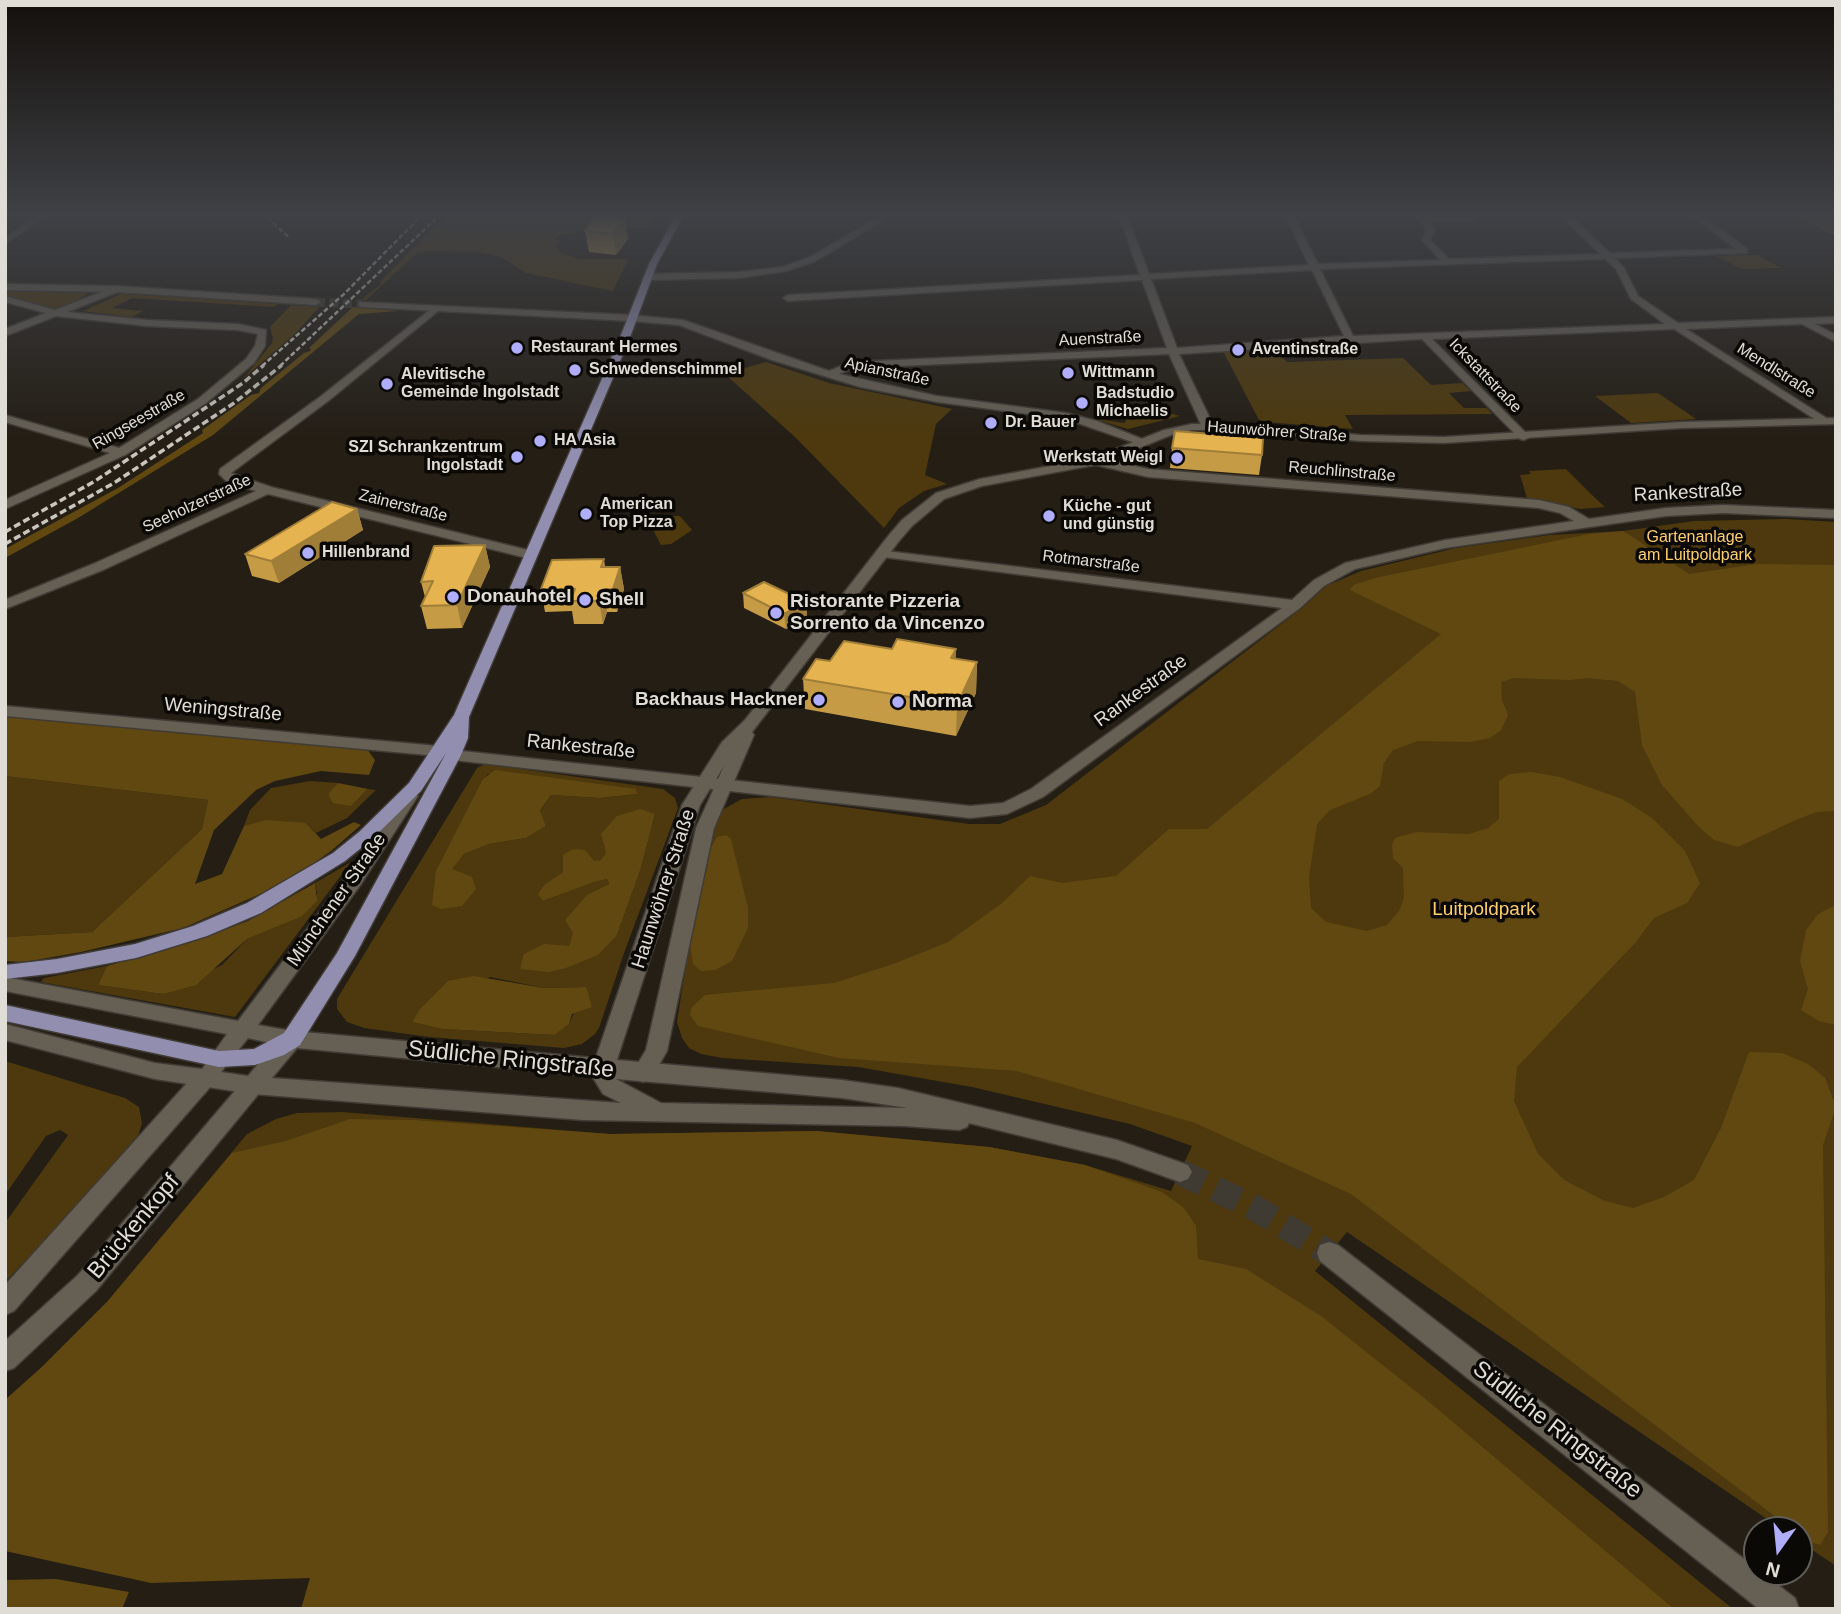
<!DOCTYPE html>
<meta charset="utf-8">
<style>
body{margin:0}
#map{position:relative;width:1841px;height:1614px;overflow:hidden;background:#241e15;font-family:Helvetica,sans-serif}
canvas{display:block}
.frame{position:absolute;inset:0;border:7px solid #e0ddd6;pointer-events:none}
.north{position:absolute;left:1743px;top:1516px;width:70px;height:70px;box-sizing:border-box;background:#0b0905;border:2px solid #605e59;border-radius:50%;rotate:195deg;font-size:19px;font-weight:700;line-height:28px;text-align:center;color:#e0ddd6}
.north::after{content:'';display:block;margin:auto;width:24px;height:32px;background:#b0aefa;clip-path:polygon(50% 0,100% 100%,50% 72%,0 100%)}
</style>
<div id="map">
<canvas width="1841" height="1614"></canvas>
<div class="frame"></div>
<div class="north">N</div>
</div>
<script>
const c = document.querySelector('canvas').getContext('2d');
c.lineJoin = 'round';
function paint(path, color) { c.fillStyle = color; c.fill(path, 'evenodd'); }
const toPath = rows => new Path2D(rows.map(r => 'M' + r).join(''));
function stroke(path, color, width, dash) { c.strokeStyle = color; c.lineWidth = width; c.lineCap = dash ? 'butt' : 'round'; c.setLineDash(dash || []); c.stroke(path); }
function label(font, color, halo, rows, align = 'center') {
  c.font = font + ' Helvetica,sans-serif'; c.lineWidth = 7; c.setLineDash([]); c.textBaseline = 'middle'; c.strokeStyle = halo; c.fillStyle = color; for (const [text, x, y, turn = 0] of rows) {
    c.save(); c.translate(x, y); c.rotate((+turn || 0) * Math.PI / 180); c.textAlign = isNaN(turn) ? turn : align; if (halo) c.strokeText(text, 0, 0); c.fillText(text, 0, 0); c.restore();
  }
}
paint(toPath([
 [450,213,656,213,648,228,578,229,574,234,560,234,554,240,560,241,556,247,560,252,579,259,628,259,613,291,526,273,501,257,476,252,429,251,416,254,366,300,361,300,381,284,380,282,408,253],
 [1757,255,1782,268,1741,269,1715,256],
 [5,291,84,293,88,294,63,308,53,309,5,295],
 [121,294,126,294,278,304,273,307,132,298,112,308,143,311,132,317,83,311],
 [291,305,319,307,296,333,244,378,272,343,273,338,270,327],
 [1271,347,1287,362,1403,358,1431,385,1462,383,1471,391,1449,393,1464,408,1487,408,1492,414,1345,415,1353,429,1266,422,1259,420,1223,351],
 [766,362,829,383,952,409,936,424,925,475,947,484,924,491,899,508,884,528,795,437,725,374],
 [1658,393,1696,419,1631,423,1595,396],
 [1135,412,1173,414,1180,416,1128,429,1095,419,1125,423,1126,419,1134,420],
 [1566,469,1592,495,1605,507,1580,509,1527,498,1520,475,1531,474,1529,471],
 [646,516,680,516,692,530,671,544,661,545],
 [1786,519,1836,522,1836,1566,1799,1541,1799,1530,1783,1530,1347,1232,1315,1271,1733,1609,438,1609,5,1400,42,1367,107,1302,247,1134,276,1119,297,1113,342,1112,610,1134,817,1131,989,1147,1085,1165,1171,1191,1192,1146,1130,1124,972,1087,858,1067,722,1058,701,1054,689,1048,682,1038,677,1022,699,880,712,827,722,810,742,799,771,797,969,824,1000,824,1046,805,1302,608,1326,586,1361,571,1456,548,1550,535,1623,531,1694,521],
 [485,764,663,789,675,798,678,808,624,953,599,1028,595,1034,582,1044,564,1048,429,1037,364,1028,347,1022,337,1009,337,999,477,768],
 [488,774,637,794,600,798,551,795,540,812,546,826,526,838,489,844,464,854,451,869,475,795],
 [655,814,641,868,617,935,521,968,569,946,588,894,609,884,607,879,593,882,543,901,539,894,545,884,563,872,602,860,607,853,603,843],
 [490,977,544,988,586,987,569,1024,555,1035,442,1029,412,1022,419,1010],
 [5,776,208,800,202,829,92,932,5,937],
 [310,781,338,783,328,795,351,806,368,789,376,790,347,818,316,833,306,823,244,826,250,810,271,788],
 [351,862,235,1017,41,982,44,978,107,966,98,985,163,994,222,965,247,939,301,917,317,894,315,883],
 [5,1061,125,1098,139,1107,142,1123,138,1136,130,1150,5,1282,5,1223,68,1135,60,1130,46,1136,5,1195]
]), '#4d390d');
paint(toPath([
 [1795,213,1836,213,1836,234,1829,234],
 [353,307,398,311,359,314,213,435,78,518,5,558,5,549,118,488,203,433,202,430,251,395,259,393,261,388,304,353,310,351,311,349,309,348],
 [1623,531,1689,574,1757,564,1836,565,1836,811,1817,812,1798,819,1738,847,1714,840,1699,827,1662,785,1642,745,1635,692,1618,681,1587,678,1569,680,1513,678,1501,682,1502,700,1508,715,1501,730,1490,738,1470,742,1418,741,1393,750,1384,763,1380,786,1370,794,1330,810,1317,824,1309,877,1311,908,1326,922,1367,931,1387,925,1399,911,1404,898,1403,868,1393,858,1392,845,1395,838,1416,832,1469,834,1488,828,1499,819,1499,781,1509,774,1531,772,1560,777,1622,799,1652,818,1685,851,1700,883,1687,903,1654,918,1635,943,1517,1067,1514,1101,1538,1154,1564,1180,1605,1201,1633,1208,1664,1197,1694,1180,1721,1128,1749,1052,1782,1053,1808,1064,1825,1078,1836,1107,1823,1145,1828,1532,1820,1545,1807,1541,1799,1535,1799,1530,1793,1530,1351,1194,1195,1123,1017,1071,839,1058,698,1026,690,1015,692,1007,705,995,834,983,896,963,948,942,1001,904,1030,876,1062,883,1116,876,1169,829,1207,829,1441,634,1350,590,1354,585,1375,578,1589,534],
 [5,714,178,733,367,749,375,760,369,775,321,771,275,781,256,790,214,830,195,884,222,874,244,826,266,820,306,823,321,839,354,822,361,825,331,851,285,883,183,928,81,952,24,962,5,961,5,937,92,932,202,829,208,800,5,776],
 [495,770,636,789,637,794,600,798,551,795,540,811,546,826,526,838,489,844,464,854,452,869,472,877,476,889,462,906,441,909,432,905,436,871,483,779],
 [338,783,368,789,351,806,333,803,328,794],
 [640,809,655,814,641,868,617,935,598,955,566,968,548,972,520,969,524,954,544,944,569,946,573,933,565,920,588,894,609,884,607,879,594,882,543,901,538,894,545,884,563,872,563,855,573,849,585,850,594,861,601,860,606,853,601,834,617,816],
 [726,835,731,839,748,908,748,928,732,961,715,970,701,971,693,964,690,945,709,851,717,837],
 [315,883,317,901,301,917,247,939,196,985,163,994,98,985,107,966,191,942,248,921],
 [1836,905,1836,1025,1819,1021,1801,1010,1808,989,1800,961,1806,930,1818,914],
 [474,976,544,988,586,987,592,1007,572,1014,569,1024,555,1035,442,1029,412,1022,419,1010,448,981],
 [350,1119,412,1120,610,1134,817,1131,989,1147,1085,1165,1162,1192,1184,1208,1196,1226,1198,1259,1246,1269,1321,1316,1428,1401,1674,1609,301,1609,310,1578,151,1583,5,1551,5,1400,42,1367,107,1302,232,1153,286,1141],
 [56,1579,129,1592,122,1609,5,1609,5,1580]
]), '#614811');
stroke(toPath([
 [316,302,362,304]
]), '#403b32', 9, [9, 4.5]);
stroke(toPath([
 [1180,1172,1255,1208,1329,1253]
]), '#403b32', 26, [26, 13]);
const minor = toPath([
 [41,213,50,213,5,244,5,238,41,213],
 [885,213,895,213,816,261,786,271,739,278,647,280,643,277,647,274,739,272,782,267,810,257,885,213],
 [1118,213,1126,213,1149,274,1309,265,1284,213,1292,213,1318,264,1440,260,1422,240,1427,229,1414,213,1422,213,1425,217,1476,217,1473,221,1429,221,1435,229,1430,240,1449,259,1600,254,1558,213,1567,213,1610,253,1736,249,1689,213,1698,213,1747,249,1747,253,1615,258,1624,268,1638,296,1678,323,1836,317,1836,323,1815,324,1836,335,1836,342,1802,324,1686,329,1831,421,1821,423,1674,329,1432,339,1530,437,1524,440,1520,439,1422,339,1179,354,1214,427,1208,430,1202,427,1169,354,853,368,839,374,937,396,1066,413,1097,421,1145,440,1145,444,1141,445,1066,419,937,402,860,387,772,360,679,325,631,321,626,318,631,315,683,320,829,371,851,362,1167,348,1142,280,788,301,783,298,788,295,1140,275,1118,213],
 [1605,259,1616,269,1631,299,1665,324,1353,336,1320,269,1605,259],
 [1312,270,1344,336,1177,348,1151,279,1312,270],
 [117,286,122,289,120,291,67,312,147,320,238,324,266,330,265,346,254,363,206,403,125,455,5,509,5,500,110,453,5,422,5,415,119,448,198,399,246,359,255,346,258,334,238,330,147,326,56,316,5,336,5,329,46,313,5,302,5,296,55,310,117,286],
 [435,306,440,309,438,311,328,401,231,473,271,487,536,552,536,558,531,559,268,494,103,570,5,609,5,600,93,564,256,491,227,482,219,474,220,469,320,397,435,306],
 [1096,457,1148,469,1539,500,1569,507,1589,519,1666,508,1723,505,1836,510,1836,518,1723,513,1666,516,1445,548,1355,569,1324,586,1300,608,1043,797,1007,814,970,818,453,760,445,755,453,750,970,806,1003,803,1031,789,1282,608,883,557,878,556,878,550,1292,600,1314,580,1345,563,1445,540,1574,521,1560,513,1539,508,1148,477,1092,464,1090,461,1096,457],
 [5,706,438,746,446,751,438,756,5,716,5,706]
]);
const tertiary = toPath([
 [5,284,117,286,316,299,321,302,316,305,117,292,5,290,5,284],
 [359,302,631,315,636,318,631,321,362,307,359,306,359,302],
 [1836,418,1836,424,1682,428,1444,443,1360,441,1238,430,1192,430,1171,435,1100,464,982,486,944,499,912,526,899,541,752,732,754,735,714,828,667,1051,651,1079,643,1082,635,1079,632,1073,646,1050,696,828,724,766,700,805,614,1069,611,1075,603,1077,595,1075,592,1069,682,805,722,742,745,720,889,535,902,520,936,493,980,479,1093,458,1164,430,1192,424,1238,424,1360,435,1444,437,1682,422,1836,418],
 [204,1070,212,1073,215,1079,212,1085,14,1311,5,1315,5,1285,196,1073,204,1070],
 [253,1076,261,1079,264,1085,261,1091,96,1291,14,1368,5,1371,5,1341,78,1275,245,1079,253,1076]
]);
const secondary = toPath([
 [409,791,418,796,361,884,258,1025,292,1031,842,1080,898,1088,1117,1140,1188,1165,1192,1172,1188,1179,1180,1182,1116,1159,969,1123,967,1127,959,1130,904,1126,583,1120,253,1094,155,1079,5,1040,5,1024,155,1063,202,1069,227,1034,5,991,5,977,238,1021,347,876,403,792,409,791],
 [248,1038,275,1044,248,1076,221,1072,248,1038],
 [297,1048,592,1076,603,1094,621,1103,272,1078,297,1048],
 [616,1079,842,1098,908,1108,661,1103,616,1079],
 [1329,1242,1338,1245,1757,1569,1757,1572,1761,1572,1795,1598,1799,1609,1759,1609,1320,1261,1317,1253,1320,1245,1329,1242]
]);
const primary = toPath([
 [677,213,685,213,657,264,629,340,469,717,468,738,461,755,355,956,300,1045,284,1055,255,1065,219,1067,5,1021,5,1005,219,1051,254,1049,284,1033,337,953,446,753,421,791,371,840,345,861,261,913,207,936,136,958,57,973,5,979,5,965,57,959,135,944,193,926,247,903,333,853,359,832,409,783,454,715,619,340,649,264,677,213]
]);
stroke(minor, '#403b35', 3);
stroke(tertiary, '#403b35', 3);
stroke(secondary, '#403b35', 3);
stroke(primary, '#403b35', 3);
paint(minor, '#655f54');
paint(tertiary, '#655f54');
paint(secondary, '#655f54');
paint(primary, '#918eb0');
stroke(toPath([
 [262,213,290,238],
 [262,366,344,294,424,213],
 [280,366,442,213]
]), '#c9c6be', 2.5, [5, 2.5]);
stroke(toPath([
 [5,532,95,481,243,383,264,365],
 [5,544,114,483,234,403,282,365]
]), '#c9c6be', 3.5, [7, 3.5]);
paint(toPath([
 [594,215,628,239,616,255,589,252,585,231],
 [1172,448,1262,455,1259,475,1170,468],
 [357,509,363,530,279,583,252,576,245,554],
 [485,545,490,567,462,628,427,629,421,606,425,597,421,582],
 [604,559,605,567,620,567,624,589,617,612,607,612,603,624,574,624,572,611,545,612,541,589],
 [743,593,806,602,807,617,786,629,744,608],
 [892,649,956,649,955,659,977,662,976,693,956,736,805,709,803,679,830,661]
]), '#c59b45');
paint(toPath([
 [625,219,628,239,616,255,613,234],
 [357,509,363,530,279,583,271,561],
 [485,545,490,567,462,628,457,605],
 [620,567,624,589,617,612,613,589],
 [603,590,607,612,603,624,599,601],
 [806,602,807,617,786,629,784,614],
 [956,649,955,679,951,658],
 [977,662,976,693,956,736,957,705]
]), '#a07e38');
const building = toPath([
 [594,215,625,219,613,234,585,231,594,215],
 [1175,431,1263,438,1262,455,1172,448,1175,431],
 [332,502,357,509,271,561,245,554,332,502],
 [485,545,457,605,421,606,433,581,421,582,434,546,485,545],
 [604,559,601,567,620,567,613,589,603,590,599,601,570,601,575,589,541,589,552,560,604,559],
 [764,582,806,602,784,614,743,593,764,582],
 [897,639,956,649,951,658,977,662,957,705,803,679,816,659,830,661,844,641,892,649,897,639]
]);
paint(building, '#e5b450');
stroke(building, '#a07e38', 2);
const sky = c.createLinearGradient(0, 0, 0, 439);
sky.addColorStop(0, '#14100c');
sky.addColorStop(0.49, '#3f4146');
sky.addColorStop(1, '#3f414600');
c.fillStyle = sky;
c.fillRect(0, 0, 1841, 439);
for (const [x, y, r, color] of [
 [517,348,7,"#b0aefa"],
 [1238,350,7,"#b0aefa"],
 [575,370,7,"#b0aefa"],
 [1068,373,7,"#b0aefa"],
 [387,384,7,"#b0aefa"],
 [1082,403,7,"#b0aefa"],
 [991,423,7,"#b0aefa"],
 [540,441,7,"#b0aefa"],
 [517,457,7,"#b0aefa"],
 [1177,458,7,"#b0aefa"],
 [586,514,7,"#b0aefa"],
 [1049,516,7,"#b0aefa"],
 [308,553,7,"#b0aefa"],
 [453,597,7,"#b0aefa"],
 [585,600,7,"#b0aefa"],
 [776,613,7,"#b0aefa"],
 [819,700,7,"#b0aefa"],
 [898,702,7,"#b0aefa"]
]) { const dot = new Path2D(); dot.arc(x, y, r, 0, 2 * Math.PI); c.fillStyle = color; c.fill(dot); stroke(dot, '#0b0905', 2.5); }
label('16px', '#e0ddd6', '#0b0905', [
 ["Auenstraße",1100,339,-3],
 ["Mendlstraße",1776,371,32],
 ["Apianstraße",887,372,12],
 ["Ickstattstraße",1485,376,46],
 ["Ringseestraße",139,420,-30],
 ["Haunwöhrer Straße",1277,432,4],
 ["Reuchlinstraße",1342,472,5],
 ["Seeholzerstraße",197,504,-25],
 ["Zainerstraße",403,506,14],
 ["Rotmarstraße",1091,562,7]
]);
label('bold 16px', '#e0ddd6', '#0b0905', [
 ["Restaurant Hermes",531,348],
 ["Aventinstraße",1252,350],
 ["Schwedenschimmel",589,370],
 ["Wittmann",1082,373],
 ["Alevitische",401,375],
 ["Gemeinde Ingolstadt",401,393],
 ["Badstudio",1096,394],
 ["Michaelis",1096,412],
 ["Dr. Bauer",1005,423],
 ["HA Asia",554,441],
 ["SZI Schrankzentrum",503,448,"right"],
 ["Ingolstadt",503,466,"right"],
 ["Werkstatt Weigl",1163,458,"right"],
 ["American",600,505],
 ["Top Pizza",600,523],
 ["Küche - gut",1063,507],
 ["und günstig",1063,525],
 ["Hillenbrand",322,553]
], 'left');
label('16px', '#fece6c', '#0b0905', [
 ["Gartenanlage",1695,538],
 ["am Luitpoldpark",1695,556]
]);
label('19px', '#e0ddd6', '#0b0905', [
 ["Rankestraße",1688,493,-3],
 ["Rankestraße",1141,691,-36],
 ["Weningstraße",223,710,5],
 ["Rankestraße",581,747,6],
 ["Haunwöhrer Straße",664,889,-72],
 ["Münchener Straße",337,900,-55]
]);
label('bold 19px', '#e0ddd6', '#0b0905', [
 ["Donauhotel",467,597],
 ["Shell",599,600],
 ["Ristorante Pizzeria",790,602],
 ["Sorrento da Vincenzo",790,624],
 ["Backhaus Hackner",805,700,"right"],
 ["Norma",912,702]
], 'left');
label('19px', '#fece6c', '#0b0905', [
 ["Luitpoldpark",1484,910]
]);
label('23px', '#e0ddd6', '#0b0905', [
 ["Südliche Ringstraße",511,1060,6],
 ["Brückenkopf",134,1227,-50],
 ["Südliche Ringstraße",1557,1430,38]
]);
</script>
